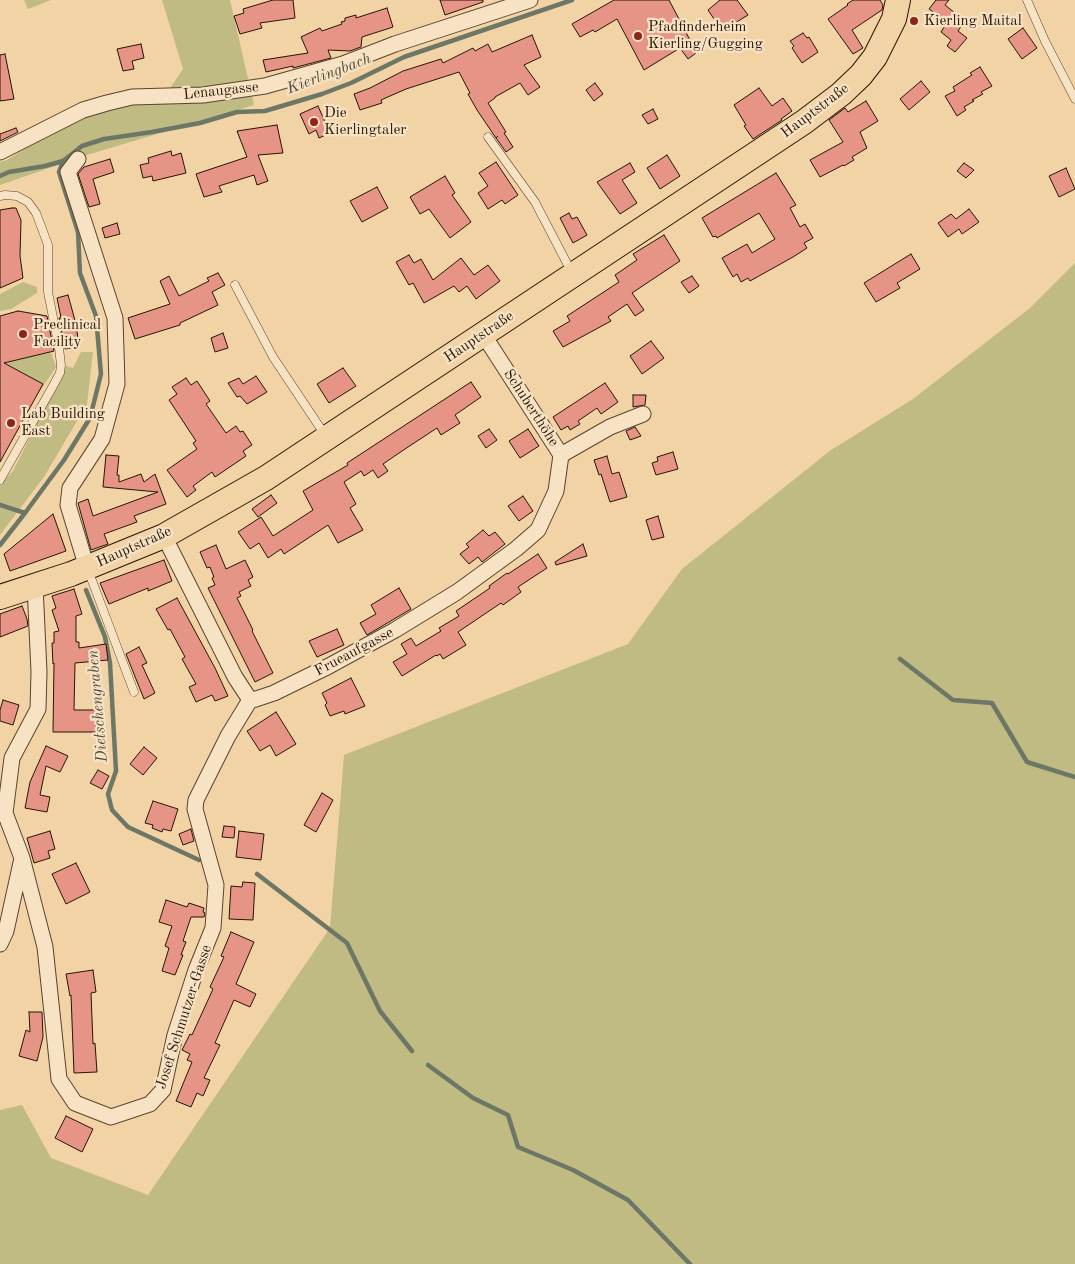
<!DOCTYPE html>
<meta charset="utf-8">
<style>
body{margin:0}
canvas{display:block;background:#f2d3a5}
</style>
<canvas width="1075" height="1264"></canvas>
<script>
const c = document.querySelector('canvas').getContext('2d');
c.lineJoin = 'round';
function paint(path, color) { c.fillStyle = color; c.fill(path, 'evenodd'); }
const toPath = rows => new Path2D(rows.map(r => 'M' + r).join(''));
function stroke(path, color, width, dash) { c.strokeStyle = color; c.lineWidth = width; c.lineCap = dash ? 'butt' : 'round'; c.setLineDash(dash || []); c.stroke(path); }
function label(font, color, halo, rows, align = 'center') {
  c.font = font + ' "Old Standard TT",serif'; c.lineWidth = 4.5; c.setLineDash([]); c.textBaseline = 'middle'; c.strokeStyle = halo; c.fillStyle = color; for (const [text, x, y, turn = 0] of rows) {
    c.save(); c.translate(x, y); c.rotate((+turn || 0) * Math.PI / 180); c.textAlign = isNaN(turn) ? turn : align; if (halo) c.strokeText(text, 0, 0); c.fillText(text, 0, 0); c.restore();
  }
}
paint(toPath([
 [24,0,51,0,28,9],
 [162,0,230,0,254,105,87,155,0,185,0,162,7,160,43,137,78,119,169,90,183,69],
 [1075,263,1075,1264,0,1264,0,1110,22,1105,51,1158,148,1195,330,928,344,755,628,644,682,569,831,450,913,399,1030,308],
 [23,282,37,287,37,293,11,309,0,311,0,294],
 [51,352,56,367,0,451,0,361,13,361],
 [81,352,93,352,87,404,44,477,0,535,0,485,13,471,66,366,73,368]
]), '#c0bb82');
stroke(toPath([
 [0,176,9,172,45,166,63,161,82,146,104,139,152,132,200,123,237,112,265,111,322,94,351,83,404,57,572,0],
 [0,505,25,513,64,460,90,418,101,374,96,316,80,273,78,232,59,172,63,161],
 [0,545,25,513],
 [86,590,105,637,110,663,116,771,108,794,112,810,128,827,199,860],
 [900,659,953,700,992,703,1027,762,1075,777],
 [257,874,347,943,380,1011,412,1051],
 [428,1065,473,1098,508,1115,518,1147,573,1170,628,1200,690,1264]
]), '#6d7765', 4.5);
const building = toPath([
 [273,0,293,0,295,18,260,23,262,28,240,34,234,16,244,13,243,9,273,0],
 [440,0,483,0,483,2,445,15,440,0],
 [614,0,669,0,691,42,689,43,696,53,688,59,680,48,644,70,617,19,595,32,593,30,580,37,572,24,614,0],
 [720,0,737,0,748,15,722,31,708,10,720,0],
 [853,0,880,0,883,5,882,10,852,30,863,48,853,54,828,19,848,5,847,4,853,0],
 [936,0,949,0,945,5,955,13,951,18,962,25,958,31,967,38,955,52,947,46,951,40,941,32,944,27,934,19,937,15,929,9,936,0],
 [387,8,393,27,362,37,361,47,350,51,328,50,331,58,293,68,293,66,266,72,263,60,308,53,301,37,320,28,322,31,342,24,341,22,345,21,345,18,356,15,356,18,387,8],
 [1023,28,1037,48,1022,59,1008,39,1023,28],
 [803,33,807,38,809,37,818,52,802,63,792,48,794,46,790,41,803,33],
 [532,35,541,57,524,65,540,87,528,95,520,83,495,97,495,98,488,103,506,132,504,133,513,147,506,152,496,138,498,136,496,138,477,110,468,94,470,93,459,72,406,89,381,100,382,103,360,110,354,94,370,88,403,71,441,59,443,63,473,48,475,51,488,44,492,52,532,35],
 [141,44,144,58,132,61,134,69,123,71,117,49,141,44],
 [5,54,14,99,0,101,0,55,5,54],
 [980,67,992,86,981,92,983,94,972,100,974,101,964,107,966,110,957,116,945,96,955,91,953,87,972,75,970,73,980,67],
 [921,81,930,92,909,110,900,99,921,81],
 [595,83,603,94,594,101,586,90,595,83],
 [759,88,772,106,783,98,792,111,781,119,782,120,753,139,744,126,746,125,734,105,759,88],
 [866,101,878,121,860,132,867,148,852,157,854,160,844,166,843,165,820,177,810,160,843,142,829,120,845,108,848,112,866,101],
 [318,106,330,133,319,138,316,130,309,134,300,114,318,106],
 [653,109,658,119,648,124,642,115,653,109],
 [277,125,283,153,258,155,268,181,257,185,254,175,219,186,222,192,204,197,196,174,247,157,237,131,277,125],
 [16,128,18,132,0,141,0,134,16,128],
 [171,151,172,156,181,153,186,173,153,181,152,176,143,178,140,165,149,163,148,158,171,151],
 [667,155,680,176,660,189,647,168,667,155],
 [110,159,114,172,93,179,100,204,89,207,78,174,84,167,110,159],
 [496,162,518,195,505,204,502,200,488,209,478,193,488,186,479,173,496,162],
 [630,163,635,172,622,180,637,203,620,214,597,182,630,163],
 [964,163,974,170,966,178,957,171,964,163],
 [1066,168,1075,189,1059,197,1049,176,1066,168],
 [776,173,796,205,790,208,800,227,805,224,813,238,804,243,807,248,793,257,750,281,748,278,741,282,737,274,733,277,722,258,747,244,752,253,775,239,759,213,717,238,716,236,713,237,702,218,776,173],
 [445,176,455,193,452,195,471,222,450,238,429,209,420,214,410,197,445,176],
 [377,187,388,208,362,222,350,201,377,187],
 [12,208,16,208,21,220,20,256,23,278,0,288,0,210,12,208],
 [969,209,979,222,962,234,959,229,948,237,938,223,951,214,956,219,969,209],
 [569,213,572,219,577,217,587,235,573,243,560,218,569,213],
 [117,223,120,234,105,238,102,228,117,223],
 [664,235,680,261,632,293,644,310,635,316,627,304,608,317,611,321,563,347,553,331,570,321,567,316,619,282,615,275,637,260,633,254,664,235],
 [911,254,920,269,897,283,900,288,876,302,864,283,911,254],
 [409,255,414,263,421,259,433,280,461,258,474,275,488,265,500,281,476,299,467,286,459,292,454,286,424,303,413,283,409,285,396,262,409,255],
 [218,273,225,285,212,292,218,305,180,323,180,325,135,339,128,318,170,304,160,281,169,276,179,296,209,281,207,278,218,273],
 [692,276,699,286,689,293,681,282,692,276],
 [68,295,76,324,79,346,65,349,59,318,61,318,57,298,68,295],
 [18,311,47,316,54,351,4,363,43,384,0,462,0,316,18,311],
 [223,333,228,348,215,352,211,338,223,333],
 [651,341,664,358,642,374,630,356,651,341],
 [343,368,356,386,329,403,317,384,343,368],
 [256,376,267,392,247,404,240,396,237,397,228,383,239,378,243,384,256,376],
 [186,378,191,385,197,381,210,401,206,404,226,433,236,426,240,432,243,431,252,445,243,451,246,456,215,477,212,472,193,486,196,490,187,497,167,470,197,449,193,443,196,441,169,400,177,394,172,387,186,378],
 [471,382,481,397,455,415,460,423,441,435,437,428,405,449,383,464,388,471,378,478,373,470,364,476,361,471,344,482,356,504,350,508,363,530,338,543,328,525,284,554,281,549,268,558,259,543,250,549,238,532,261,517,273,536,313,510,303,491,348,465,347,463,471,382],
 [605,383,618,402,601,414,597,408,578,421,580,424,570,430,568,426,561,430,553,417,605,383],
 [633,395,646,395,645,405,633,407,633,395],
 [635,427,641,436,630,440,626,431,635,427],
 [489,429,497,440,486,448,478,436,489,429],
 [528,429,539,446,520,458,509,441,528,429],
 [673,452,678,469,656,475,652,463,658,461,657,457,673,452],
 [106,455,119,456,117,475,119,475,119,482,141,474,144,482,155,474,166,504,134,516,137,522,104,534,108,544,91,550,78,503,88,499,93,516,158,492,103,487,106,455],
 [607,456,612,474,619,472,627,497,610,502,601,474,599,475,594,460,607,456],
 [271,495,277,503,258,517,252,509,271,495],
 [523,496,533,511,519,521,508,506,523,496],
 [53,514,66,551,10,571,4,554,53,514],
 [658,516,664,537,652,540,646,520,658,516],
 [483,530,489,536,495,532,505,544,482,562,478,557,469,564,460,554,469,547,466,544,483,530],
 [583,544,587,556,556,565,555,562,583,544],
 [216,545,226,569,245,560,253,577,248,580,251,586,239,592,241,596,237,598,253,630,252,631,273,673,255,682,208,588,215,585,212,578,214,577,210,567,207,568,200,552,216,545],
 [538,554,547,568,518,587,521,592,503,605,501,603,458,632,466,645,443,659,440,654,437,656,436,655,402,676,393,662,407,654,401,644,411,638,416,646,441,631,439,628,459,616,456,611,490,588,489,586,507,573,508,574,538,554],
 [164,560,172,581,148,591,148,588,109,604,100,583,164,560],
 [399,588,411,609,367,635,360,623,376,614,371,605,399,588],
 [74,589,82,614,76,616,76,642,79,642,79,648,106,644,108,660,75,663,74,710,96,710,96,732,53,732,54,663,53,664,52,643,54,643,54,632,59,631,52,610,56,608,52,596,74,589],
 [177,598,215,668,228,696,215,701,212,695,196,702,189,687,196,684,182,659,185,657,170,629,168,630,156,609,177,598],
 [22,606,27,619,28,626,0,637,0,614,22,606],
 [337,629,344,645,317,657,309,641,337,629],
 [139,647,147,663,142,665,155,693,144,699,126,654,139,647],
 [351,678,365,706,345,714,344,711,330,716,325,705,327,703,322,693,351,678],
 [3,700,19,705,13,725,0,721,0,710,3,700],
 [276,712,296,744,276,756,270,745,260,751,247,731,276,712],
 [46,746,68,756,60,772,46,766,40,795,50,797,47,812,25,808,30,782,46,746],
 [144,747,157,758,143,775,130,764,144,747],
 [98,770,109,776,102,789,90,783,98,770],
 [322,793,333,800,316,832,304,825,322,793],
 [153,801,178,809,171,831,163,829,162,832,152,828,153,825,145,823,153,801],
 [224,826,235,827,234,838,222,837,224,826],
 [191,829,194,841,183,845,179,834,191,829],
 [50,831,55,849,48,851,50,858,34,863,27,838,50,831],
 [239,831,264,834,261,860,236,857,239,831],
 [76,863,90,892,66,904,52,874,76,863],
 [243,882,255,883,253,920,229,919,231,886,242,887,243,882],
 [166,900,187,907,189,903,204,908,203,912,205,913,204,917,191,917,183,941,186,942,181,955,183,955,175,975,162,971,169,948,165,946,172,926,159,922,166,900],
 [231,932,254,942,236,984,256,994,250,1007,234,1000,215,1043,220,1045,204,1078,210,1080,203,1096,197,1093,191,1107,176,1101,192,1062,187,1060,190,1054,182,1050,190,1034,192,1035,213,989,210,987,224,957,221,956,231,932],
 [93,970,96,992,91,993,93,1044,95,1043,97,1072,74,1073,71,995,70,996,66,974,93,970],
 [29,1012,42,1012,43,1037,37,1061,19,1056,26,1030,30,1032,29,1012],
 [66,1116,93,1129,82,1152,55,1138,66,1116]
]);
paint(building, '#e59486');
stroke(building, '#261506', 1);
const lane = toPath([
 [1027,0,1045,41,1075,99],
 [488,137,535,202,572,273],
 [0,196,5,195,17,196,28,202,36,213,41,226,48,245,48,292,59,348,61,365,60,373,53,386,0,480],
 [235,285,273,357,325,435],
 [88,570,134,692]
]);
const street = toPath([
 [0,152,83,110,107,103,132,97,203,95,265,86,343,64,395,44,530,0],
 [78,159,68,172,115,318,117,384,102,439,70,488,68,505,87,568],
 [483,334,561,455,610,427,643,414],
 [164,536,235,677,250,700,256,699,274,693,329,666,395,630,457,592,516,549,538,530,556,491,561,455],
 [22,858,45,947,59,1079,75,1103,111,1117,150,1104,163,1090,175,1035,196,970,213,928,216,885,195,809,196,800,228,736,250,700],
 [0,944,6,931,22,858,5,813,12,758,38,709,39,672,35,585]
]);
const primary = toPath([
 [0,597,71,574,164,536,266,478,804,122,841,94,861,75,875,57,894,19,898,0]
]);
stroke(lane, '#59442e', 9);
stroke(street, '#59442e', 17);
stroke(primary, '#261506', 26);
stroke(lane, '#f7e2c4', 8);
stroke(street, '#f7e2c4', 15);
stroke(primary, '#f2d3a5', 24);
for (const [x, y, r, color] of [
 [914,21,5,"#8f2418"],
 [638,36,5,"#8f2418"],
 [314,122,5,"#8f2418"],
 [23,334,5,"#8f2418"],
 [11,423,5,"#8f2418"]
]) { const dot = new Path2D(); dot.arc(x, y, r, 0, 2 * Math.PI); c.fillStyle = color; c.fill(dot); stroke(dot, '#f7e2c4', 2); }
label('15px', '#261506', '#f7e2c4', [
 ["Kierling Maital",924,21],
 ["Pfadfinderheim",648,27],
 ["Kierling/Gugging",648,44],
 ["Die",324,113],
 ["Kierlingtaler",324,130],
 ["Preclinical",33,325],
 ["Facility",33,342],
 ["Lab Building",21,414],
 ["East",21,431]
], 'left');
label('15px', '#261506', '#f7e2c4', [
 ["Lenaugasse",221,91,-6],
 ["Hauptstraße",815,111,-37],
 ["Hauptstraße",479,337,-34],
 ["Schuberthöhe",531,408,57],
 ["Hauptstraße",134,547,-24],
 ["Frueaufgasse",354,652,-28],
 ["Josef Schmutzer-Gasse",184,1017,-72]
]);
label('italic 16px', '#4f4e3d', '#f7e2c4', [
 ["Kierlingbach",329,74,-21],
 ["Dietschengraben",98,706,-95]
]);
</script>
